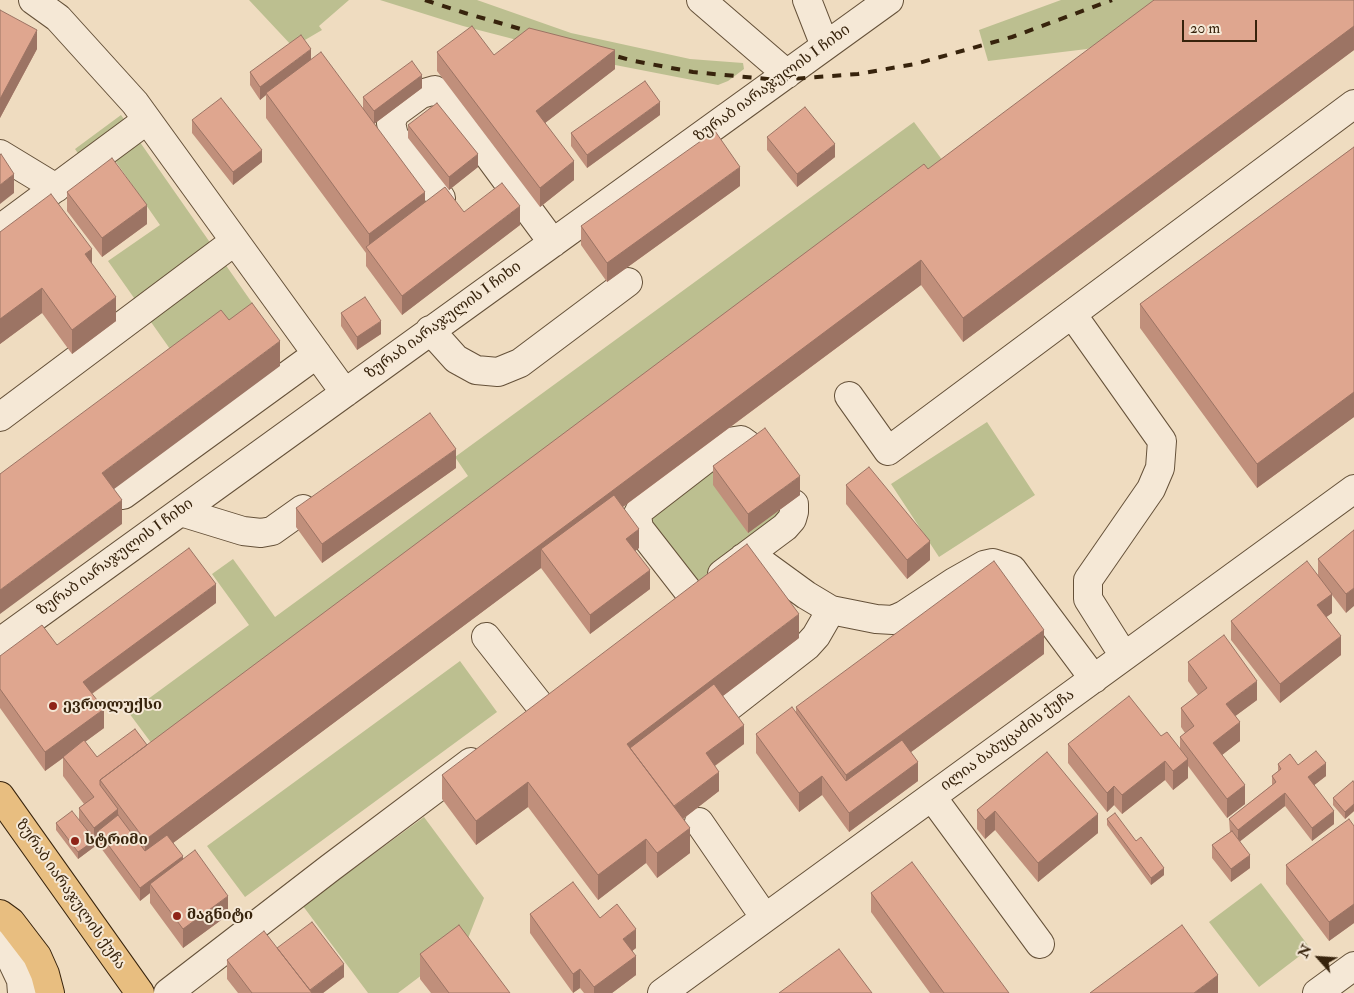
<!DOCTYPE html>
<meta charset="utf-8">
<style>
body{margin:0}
#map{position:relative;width:1354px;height:993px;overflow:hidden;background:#efdcc0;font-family:"IM FELL Double Pica",serif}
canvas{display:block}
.north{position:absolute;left:1294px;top:933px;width:50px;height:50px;-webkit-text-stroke:4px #f5e8d6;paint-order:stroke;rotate:296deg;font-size:14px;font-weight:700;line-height:20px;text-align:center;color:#37230c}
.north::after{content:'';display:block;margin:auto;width:18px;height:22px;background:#37230c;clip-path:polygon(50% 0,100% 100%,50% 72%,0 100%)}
.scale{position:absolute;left:1182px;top:20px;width:75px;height:22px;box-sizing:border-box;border:2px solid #37230c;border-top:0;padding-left:6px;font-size:15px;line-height:18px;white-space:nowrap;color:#37230c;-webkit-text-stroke:4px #f5e8d6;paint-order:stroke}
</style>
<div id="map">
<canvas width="1354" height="993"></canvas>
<div class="north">N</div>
<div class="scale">20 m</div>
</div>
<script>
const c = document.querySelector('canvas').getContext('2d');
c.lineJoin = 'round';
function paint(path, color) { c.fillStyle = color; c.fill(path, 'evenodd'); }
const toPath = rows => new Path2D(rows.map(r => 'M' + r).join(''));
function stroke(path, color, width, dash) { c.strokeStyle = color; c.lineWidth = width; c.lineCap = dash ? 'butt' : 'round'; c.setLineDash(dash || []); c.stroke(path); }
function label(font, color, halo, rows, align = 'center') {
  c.font = font + ' "IM FELL Double Pica","Noto Serif Georgian",serif'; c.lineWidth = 4; c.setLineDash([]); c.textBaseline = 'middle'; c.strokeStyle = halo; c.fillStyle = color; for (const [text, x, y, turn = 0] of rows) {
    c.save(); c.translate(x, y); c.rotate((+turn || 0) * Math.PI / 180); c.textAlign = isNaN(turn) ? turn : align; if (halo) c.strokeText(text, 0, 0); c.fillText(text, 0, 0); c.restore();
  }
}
paint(toPath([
 [249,0,349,0,319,26,322,30,293,47],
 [380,0,477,0,571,33,690,59,743,63,744,69,728,81,718,85,610,64,463,26],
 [1061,0,1169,0,1133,27,1087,49,988,61,979,30],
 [121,115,255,307,227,327,170,349,108,261,160,225,114,159,92,174,75,149],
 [914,122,946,165,152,744,129,713,249,625,212,574,233,559,275,617,468,476,455,457],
 [987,422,1035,495,939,557,891,484],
 [739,447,788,516,696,583,646,514],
 [460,661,497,712,245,897,207,846],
 [424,817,484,898,467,941,398,993,368,993,303,906],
 [1261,883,1310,948,1259,987,1209,922]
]), '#bcbf90');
const minor = toPath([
 [33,0,58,18,135,103,345,393],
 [701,0,787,74],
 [807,0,825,46],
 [0,154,56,188],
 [441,198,394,136,391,123,395,113,421,94,435,90,445,97,553,243],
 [0,229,147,120],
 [1072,314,1162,441,1160,468,1151,489,1088,580,1088,599,1124,656],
 [430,330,456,359,476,370,498,372,520,363,628,282],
 [849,396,888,451,1354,104],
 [0,417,235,241],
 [123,495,317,354],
 [181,512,243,531,261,533,272,531,303,509],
 [743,558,751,557,762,563,806,595,831,610,876,619,893,620,904,615,954,582,984,565,993,563,1012,569,1094,679],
 [722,574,785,527,792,519,794,512,794,504],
 [692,596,639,528,637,516,640,510,728,442,741,440,748,445],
 [486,637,542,708],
 [0,642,889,0],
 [730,706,807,646,816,636,831,610],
 [932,797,1040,944],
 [699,822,765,918],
 [0,944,10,957,21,980,22,993],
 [168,993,330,868,471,762],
 [662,993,1354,489],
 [1317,993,1354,966]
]);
const major = toPath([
 [0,796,140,993],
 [0,914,11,922,37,956,45,974,50,993]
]);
stroke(minor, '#655139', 30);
stroke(major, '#37230c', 30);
stroke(minor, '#f5e8d6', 28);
stroke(major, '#e8be80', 28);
stroke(toPath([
 [425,0,465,13,538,34],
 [601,52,634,61,693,72,778,80,858,74,915,64,1012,37,1112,0]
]), '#37230c', 4, [9, 9]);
paint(toPath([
 [1354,0,1354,50,963,342,921,285,623,507,639,548,635,551,650,589,590,634,541,568,173,843,183,860,228,915,183,948,150,903,150,893,140,901,98,844,78,859,56,830,56,823,79,820,79,808,84,804,63,776,63,758,45,771,0,708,0,656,57,645,216,603,92,694,104,728,85,742,97,757,147,745,928,169],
 [0,10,37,49,0,118],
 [437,52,494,55,615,69,545,123,574,180,540,207,437,71],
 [311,59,363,110,363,97,422,88,374,124,425,202,520,225,402,315,366,266,366,253,266,118,266,95,260,100,250,85,250,72],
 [660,115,587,168,571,146,571,133],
 [192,120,262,162,233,185,192,133],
 [408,125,478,167,449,190,408,138],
 [767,137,835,157,797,187,767,150],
 [1354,147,1354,417,1257,488,1140,328,1140,304],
 [740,186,607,282,581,245,581,226],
 [67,192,147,224,102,257,67,211],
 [0,232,92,264,116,321,72,354,42,313,0,344],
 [341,313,381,334,357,350,341,326],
 [713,466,800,495,748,533,713,485],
 [456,468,322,563,296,527,296,508],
 [846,485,930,560,907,579,846,504],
 [1354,530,1346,613,1332,595,1332,613,1326,617,1341,655,1280,703,1231,640,1231,621,1318,576,1318,559],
 [799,638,723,696,744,744,715,766,719,791,683,819,690,853,657,878,646,863,598,900,528,807,476,845,442,799,442,775],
 [1044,654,911,752,918,781,849,832,822,795,799,812,756,753,756,734,796,712,796,707],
 [1188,662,1257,700,1235,716,1240,741,1222,755,1245,804,1227,818,1188,766,1188,778,1173,790,1165,780,1122,814,1114,805,1107,812,1068,763,1068,744,1161,736,1180,749,1180,737,1185,733,1181,727,1181,708,1198,695,1188,681],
 [1047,752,1098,833,1038,882,995,830,985,839,977,829,977,810],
 [1278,764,1298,765,1326,776,1314,785,1334,824,1312,841,1285,806,1240,841,1250,868,1231,882,1212,858,1212,845,1230,832,1229,819,1272,785,1272,776,1278,771],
 [1354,783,1354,811,1345,819,1333,805,1333,798],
 [1107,819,1136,841,1164,875,1151,885,1107,825],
 [1354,826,1354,923,1329,941,1286,884,1286,865],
 [871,893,1009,993,930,993,871,912],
 [530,914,600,918,636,948,632,951,636,975,612,993,584,993,580,988,573,993,530,933],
 [277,948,344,977,323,993,238,993,227,979,227,960],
 [420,954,510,993,431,993,420,979]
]), '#c08f7b');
paint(toPath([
 [1354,26,1354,50,963,342,963,318],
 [37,30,37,49,0,118,0,99],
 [311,49,311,62,266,93,266,95,260,100,260,87],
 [615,50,615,69,536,130,536,111],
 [422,75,422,88,374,124,374,111],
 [660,102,660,115,587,168,587,155],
 [835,144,835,157,797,187,797,174],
 [262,150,262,162,233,185,233,172],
 [478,154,478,167,449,190,449,177],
 [574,161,574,180,540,207,540,188],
 [740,167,740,186,607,282,607,263],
 [14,174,14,193,0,204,0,185],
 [425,192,425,217,369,252,369,234],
 [147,205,147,224,102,257,102,238],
 [520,206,520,225,402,315,402,296],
 [92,249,92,274,85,254],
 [921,260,921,285,550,561,541,549,541,568,145,864,145,840],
 [42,288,42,313,0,344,0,319],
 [116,297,116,321,72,354,72,330],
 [381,321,381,334,357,350,357,337],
 [280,341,280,366,102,498,102,473],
 [1354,392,1354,417,1257,488,1257,464],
 [456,449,456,468,322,563,322,544],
 [800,476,800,495,748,533,748,514],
 [122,500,122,524,0,614,0,590],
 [639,529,639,548,626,558,626,539],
 [930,541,930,560,907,579,907,560],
 [650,570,650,589,590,634,590,615],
 [216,584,216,603,83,700,83,682],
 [1354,588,1354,606,1346,613,1346,594],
 [1332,594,1332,613,1317,624,1317,605],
 [799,614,799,638,636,762,627,744],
 [1044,630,1044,654,846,800,846,775],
 [1341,636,1341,655,1280,703,1280,684],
 [1257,681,1257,700,1226,723,1226,704],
 [104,709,104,728,45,771,45,752],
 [1240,722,1240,741,1213,762,1213,743],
 [744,725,744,744,706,772,706,753],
 [1188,759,1188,778,1173,790,1173,771],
 [1165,761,1165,780,1122,814,1122,795],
 [918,762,918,781,849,832,849,813],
 [1326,763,1326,776,1308,790,1308,777],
 [719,772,719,791,671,828,671,809],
 [822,776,822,795,799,812,799,793],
 [528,782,528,807,476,845,476,821],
 [1245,785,1245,804,1227,818,1227,799],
 [1114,786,1114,805,1107,812,1107,793],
 [1285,793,1285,806,1238,843,1238,830],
 [1354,804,1354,811,1345,819,1345,812],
 [118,809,118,828,98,831,98,844,78,859,78,852,94,840,94,828],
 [995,811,995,830,985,839,985,820],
 [1334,811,1334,824,1312,841,1312,828],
 [1098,814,1098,833,1038,882,1038,863],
 [690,828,690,853,657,878,657,853],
 [646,839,646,863,598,900,598,875],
 [1250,855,1250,868,1231,882,1231,869],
 [183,856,183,869,150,884,150,893,140,901,140,888],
 [1164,868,1164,875,1151,885,1151,878],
 [228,896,228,915,183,948,183,929],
 [1354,904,1354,923,1329,941,1329,922],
 [636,929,636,948,623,958,623,939],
 [636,956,636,975,612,993,594,993,594,987],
 [344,964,344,977,323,993,307,993],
 [580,969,580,988,573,993,573,974],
 [1218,975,1218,993,1194,993]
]), '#9c7464');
const building = toPath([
 [1154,0,1354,0,1354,26,963,318,921,260,145,840,100,780,924,164,928,169,1154,0],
 [0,10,37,30,0,99,0,10],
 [472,26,494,55,529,28,615,50,536,111,574,161,540,188,437,52,472,26],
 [301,35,311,49,260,87,250,72,301,35],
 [321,52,425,192,369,234,266,93,321,52],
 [412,61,422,75,374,111,363,97,412,61],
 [645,81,660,102,587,155,571,133,645,81],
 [221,98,262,150,233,172,192,120,221,98],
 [437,103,478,154,449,177,408,125,437,103],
 [805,107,835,144,797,174,767,137,805,107],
 [715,131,740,167,607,263,581,226,715,131],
 [1354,147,1354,392,1257,464,1140,304,1354,147],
 [1,154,14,174,0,185,0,155,1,154],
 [112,158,147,205,102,238,67,192,112,158],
 [502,183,520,206,402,296,366,247,445,187,464,212,502,183],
 [51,194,92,249,85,254,116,297,72,330,42,288,0,319,0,232,51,194],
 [365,297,381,321,357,337,341,313,365,297],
 [252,303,280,341,102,473,122,500,0,590,0,474,221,310,229,320,252,303],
 [430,413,456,449,322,544,296,508,430,413],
 [765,428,800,476,748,514,713,466,765,428],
 [869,467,930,541,907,560,846,485,869,467],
 [614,495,639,529,626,539,650,570,590,615,541,549,614,495],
 [1354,530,1354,588,1346,594,1318,559,1354,530],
 [747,544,799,614,627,744,690,828,657,853,646,839,598,875,528,782,476,821,442,775,747,544],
 [189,548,216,584,83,682,104,709,45,752,0,689,0,656,42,625,57,645,189,548],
 [994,561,1044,630,846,775,796,707,994,561],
 [1307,561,1332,594,1317,605,1341,636,1280,684,1231,621,1307,561],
 [1224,635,1257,681,1226,704,1240,722,1213,743,1245,785,1227,799,1180,737,1194,726,1181,708,1207,688,1188,662,1224,635],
 [714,684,744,725,706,753,719,772,674,806,630,748,714,684],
 [1129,696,1161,736,1167,732,1188,759,1173,771,1165,761,1122,795,1114,786,1107,793,1068,744,1129,696],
 [792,707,846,781,902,740,918,762,849,813,822,776,799,793,756,734,792,707],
 [135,729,147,745,100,780,100,785,118,809,94,828,79,808,94,797,63,757,84,740,97,757,135,729],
 [1316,751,1326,763,1308,777,1334,811,1312,828,1285,793,1238,830,1229,819,1276,782,1272,776,1281,769,1278,764,1290,754,1298,765,1316,751],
 [1047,752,1098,814,1038,863,995,811,985,820,977,810,1047,752],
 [1353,781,1354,783,1354,804,1345,812,1333,798,1353,781],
 [72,811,95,840,78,852,56,823,72,811],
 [1115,813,1136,841,1141,837,1164,868,1151,878,1107,819,1115,813],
 [118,815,145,851,167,835,183,856,140,888,98,831,118,815],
 [1349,819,1354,826,1354,904,1329,922,1286,865,1349,819],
 [1232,831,1250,855,1231,869,1212,845,1232,831],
 [195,850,228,896,183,929,150,884,195,850],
 [912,862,1009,993,944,993,871,893,912,862],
 [573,882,600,918,617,904,636,929,623,939,636,956,594,987,580,969,573,974,530,914,573,882],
 [312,922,344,964,310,990,277,948,312,922],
 [459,925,510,993,449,993,420,954,459,925],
 [1182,925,1218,975,1194,993,1090,993,1182,925],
 [264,931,312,993,252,993,227,960,264,931],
 [839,949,872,993,779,993,839,949]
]);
paint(building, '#dfa68f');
stroke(building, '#9c7464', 1);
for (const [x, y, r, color] of [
 [53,706,5,"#8f2418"],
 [75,841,5,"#8f2418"],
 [177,916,5,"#8f2418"]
]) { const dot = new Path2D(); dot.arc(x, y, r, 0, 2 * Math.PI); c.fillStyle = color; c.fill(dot); stroke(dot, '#f5e8d6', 2); }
label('15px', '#37230c', '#f5e8d6', [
 ["ზურაბ იარაჯულის I ჩიხი",773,84,-36],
 ["ზურაბ იარაჯულის I ჩიხი",444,321,-36],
 ["ზურაბ იარაჯულის I ჩიხი",116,558,-36],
 ["ილია ბაბუცაძის ქუჩა",1008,741,-36],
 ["ზურაბ იარაჯულის ქუჩა",70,895,55]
]);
label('bold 15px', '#37230c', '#f5e8d6', [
 ["ევროლუქსი",63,706],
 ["სტრიმი",85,841],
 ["მაგნიტი",187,916]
], 'left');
</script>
